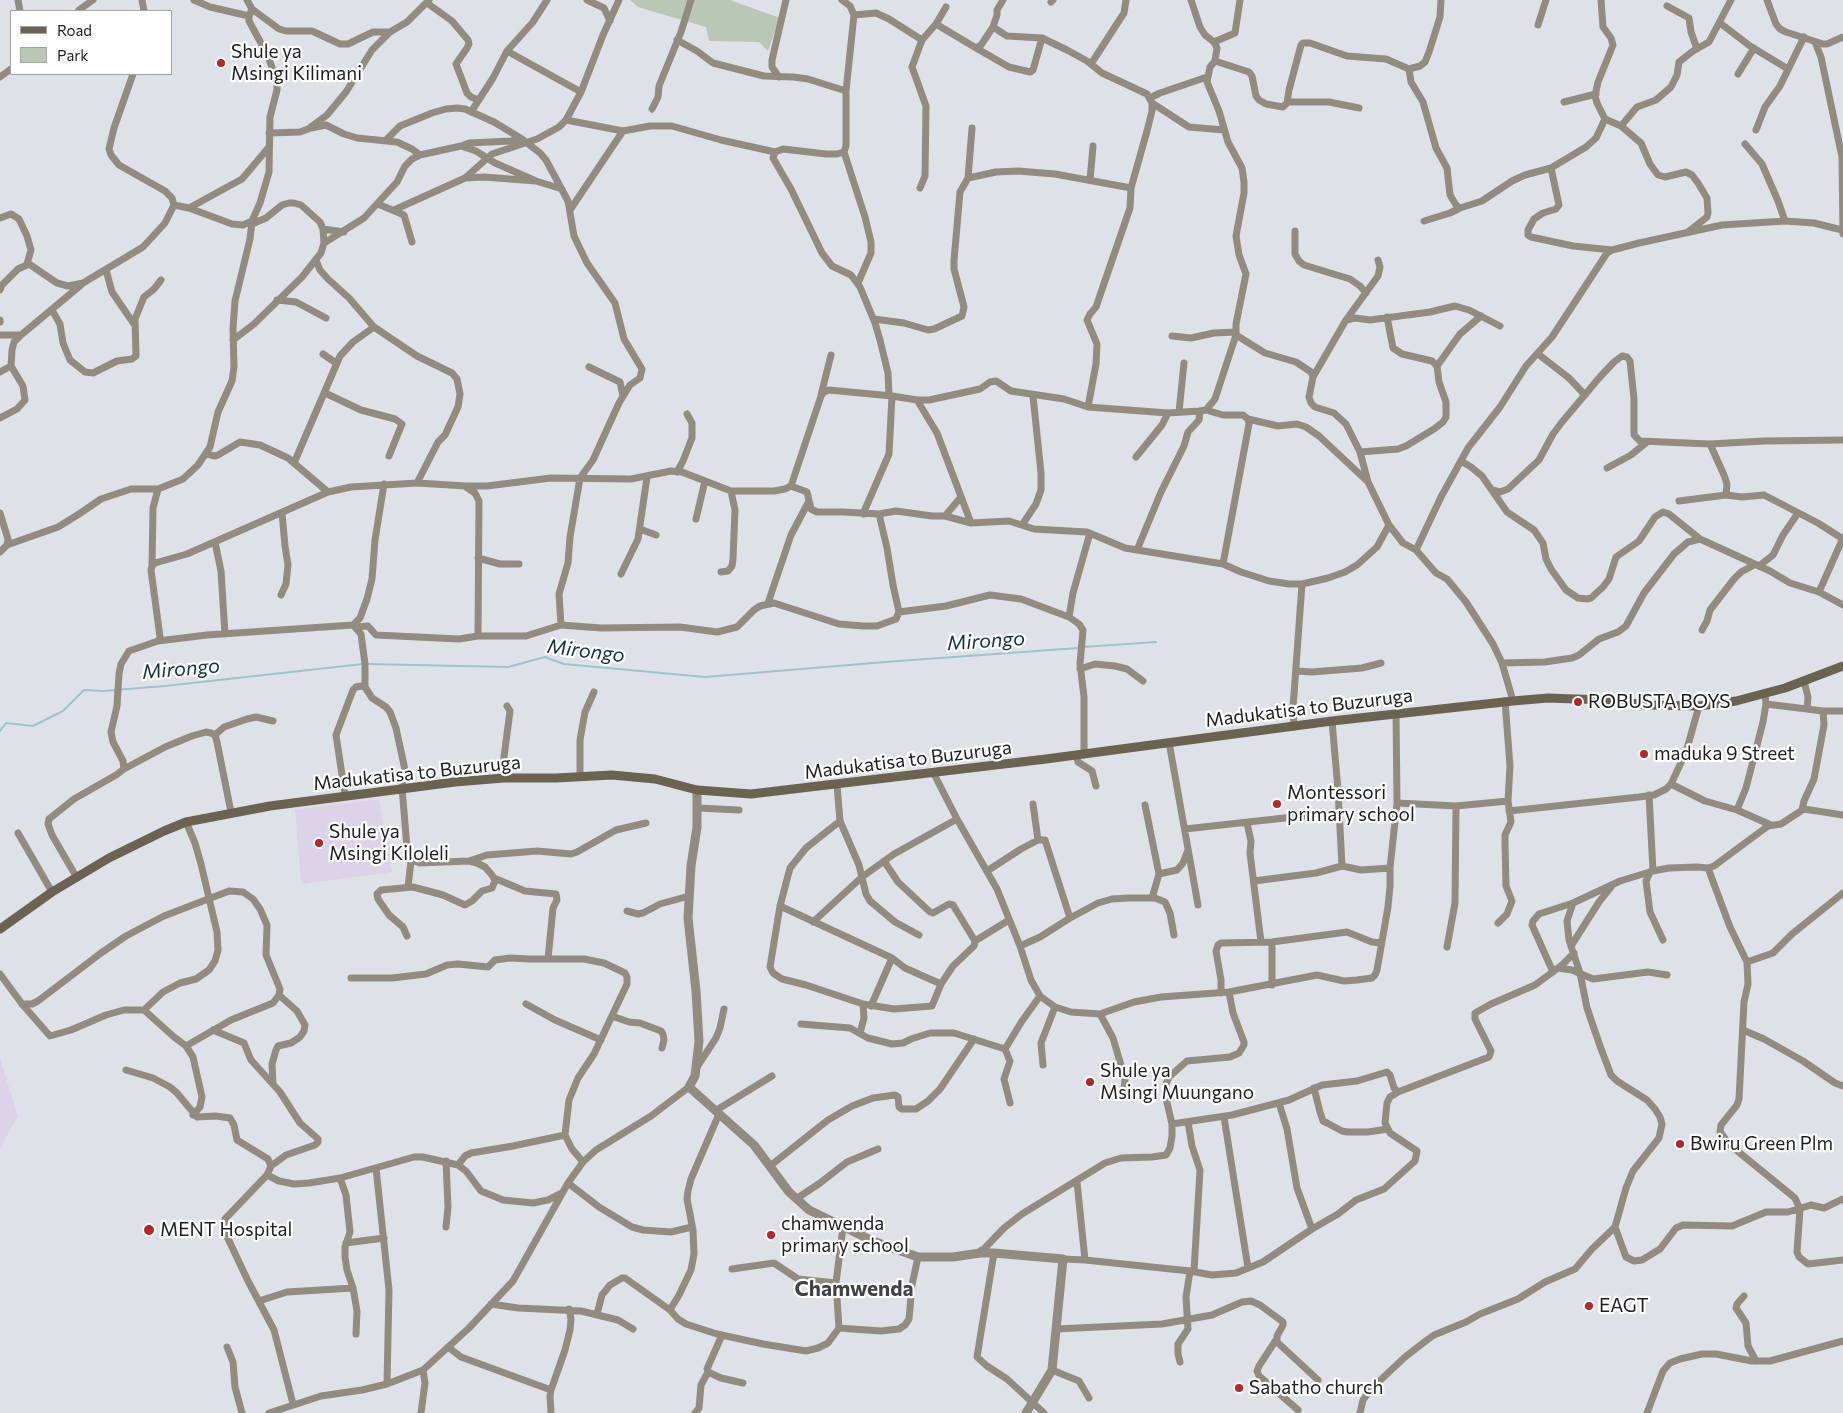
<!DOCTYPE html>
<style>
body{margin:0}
#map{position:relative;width:1843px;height:1413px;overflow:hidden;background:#dfe1e8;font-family:Commissioner,sans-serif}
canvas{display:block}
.legend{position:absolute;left:10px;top:10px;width:162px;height:65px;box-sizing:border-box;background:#fff;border:1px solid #a5a5a6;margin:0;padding:6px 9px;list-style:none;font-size:15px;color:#1d1e20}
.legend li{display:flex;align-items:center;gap:10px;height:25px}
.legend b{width:25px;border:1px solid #a5a5a6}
</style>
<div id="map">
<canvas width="1843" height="1413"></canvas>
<ul class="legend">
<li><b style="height:6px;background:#6c6252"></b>Road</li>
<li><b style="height:14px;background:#bac7b7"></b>Park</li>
</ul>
</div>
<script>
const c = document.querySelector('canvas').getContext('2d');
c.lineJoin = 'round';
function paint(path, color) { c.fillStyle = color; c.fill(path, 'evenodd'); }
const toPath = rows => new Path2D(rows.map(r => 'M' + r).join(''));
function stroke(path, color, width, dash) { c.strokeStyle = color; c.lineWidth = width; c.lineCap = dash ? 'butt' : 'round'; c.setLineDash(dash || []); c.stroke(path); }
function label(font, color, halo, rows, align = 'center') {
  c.font = font + ' Commissioner,sans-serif'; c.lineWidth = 4.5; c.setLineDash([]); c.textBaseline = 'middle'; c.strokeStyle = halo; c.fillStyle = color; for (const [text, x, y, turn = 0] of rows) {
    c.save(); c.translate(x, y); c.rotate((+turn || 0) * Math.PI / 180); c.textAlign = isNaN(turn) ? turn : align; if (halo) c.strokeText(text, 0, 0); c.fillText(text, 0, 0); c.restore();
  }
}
paint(toPath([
 [379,799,392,872,301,884,295,809],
 [0,1059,18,1116,0,1148]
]), '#dcd3e8');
paint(toPath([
 [630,0,730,0,780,18,768,51,759,42,709,41,706,27,638,7]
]), '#bac7b7');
stroke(toPath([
 [1083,647,1156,642],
 [368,664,508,667,545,657,564,664,705,677,885,662,1078,648],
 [0,731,6,723,33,726,63,711,84,690,103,691,165,686,363,664]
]), '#9fc3cb', 2);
stroke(toPath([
 [18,0,20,11],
 [142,0,144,11],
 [194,0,210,7,249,16],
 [247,0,252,9,279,29,286,31,312,31,340,44,348,44,373,32,390,32],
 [587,0,604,8,610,21],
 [842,0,850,6,854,15,846,91,846,146,844,152,837,154,826,154,783,149,775,152,773,158,791,189,822,253,832,266,851,275,860,287,875,323,880,340,888,373,889,395],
 [1191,0,1200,27,1205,35,1214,42,1217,48,1215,61,1210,67,1207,82,1219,111,1228,142,1242,168,1244,182,1244,193,1236,236,1239,255,1246,274,1236,324,1236,335,1265,353,1296,362,1311,372,1313,377,1309,397,1311,403,1315,407,1334,413,1346,424,1360,452,1368,482,1389,525,1403,543,1416,550,1436,573,1447,579,1466,602,1493,644,1502,663,1513,701],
 [1601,0,1603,27,1611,38,1613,45,1598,82,1595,96,1597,103,1605,119,1621,126,1641,143,1650,164,1658,175,1665,177,1686,172,1692,175,1698,183,1707,198,1708,213,1707,217,1688,232],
 [1767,0,1776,24,1780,29,1786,32,1823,44,1827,44,1843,37],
 [1051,2,1053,0],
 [427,3,452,21,468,40,469,44,467,48,456,64,467,93,471,97,479,100],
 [1667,6,1689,18,1691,32,1697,49],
 [79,10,93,0],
 [854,15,876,13,889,19,922,40,912,67,926,106,925,176,920,188],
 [1720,23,1750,46,1788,69],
 [936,24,976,48,981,45,993,27,997,15,997,10,1003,0],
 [1538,25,1546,0],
 [993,27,1007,36,1042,38,1067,50,1087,61,1102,73,1147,94,1152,103,1152,111,1147,131,1131,188,1130,208,1096,307,1090,314,1087,320,1097,344,1096,364,1088,407],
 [677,40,697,51,713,63,764,76,793,77,808,79,846,91],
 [922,40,936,24,946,7],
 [1214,42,1235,33,1240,0],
 [1815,42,1821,57,1842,157,1843,234],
 [976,48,1009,67,1030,72,1033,70,1042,38],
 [507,51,581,92],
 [1215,61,1249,72,1252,76,1256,96,1259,100,1266,104,1283,107,1287,103,1289,90,1301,45,1303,43,1310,43,1347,56,1386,59,1409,69,1420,66,1425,62,1429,52,1440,17,1441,0],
 [1091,64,1124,13,1126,0],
 [1409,69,1411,82,1423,102,1436,148,1447,168,1450,195,1456,205,1460,208,1482,201,1512,181,1525,175,1551,168,1586,147,1596,138,1605,119],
 [1738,74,1754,48],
 [0,77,11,69],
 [779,77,772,67,772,60,786,0],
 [1150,98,1160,93,1207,77],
 [1288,102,1329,102,1359,108],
 [1564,102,1596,94],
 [1152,103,1189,127,1224,130],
 [652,109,658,97,659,86,681,32,691,0],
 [471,112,493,78,507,51,533,22,547,0],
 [566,120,623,131,650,126,672,126,721,140,775,152],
 [1621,126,1637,107,1656,100,1671,87,1677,75,1679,62,1693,51,1709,42,1731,0],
 [311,128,326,125,344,134,357,138,397,142,412,149,420,155],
 [1756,130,1765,107,1780,86,1804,37],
 [269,133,300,132,308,129,327,115,346,92,372,50,390,32,407,22,429,0],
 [386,140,400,126,432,113,446,109,457,108,465,109,494,122,522,139,540,153,546,160,568,201,574,236,587,263,615,303,624,339,642,369,640,378,630,385,619,403,593,460,580,478,570,537,568,563,559,594,561,625],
 [1745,144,1762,164,1778,201,1785,221],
 [461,146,469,143,511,141,522,139],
 [844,152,865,217,871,242,871,253,858,283],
 [1551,168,1559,205,1556,209,1543,213,1534,219,1528,230,1528,235,1531,237,1573,246,1612,250],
 [465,178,492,154,537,139,559,127,566,120,581,92,603,35,619,0],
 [968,178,972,128],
 [1090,180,1093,146],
 [378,204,404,215,412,242],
 [174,205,189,208,232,224,243,225,252,221],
 [189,208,242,179,269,147],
 [394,210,465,178,484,177,536,181,562,189],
 [570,210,623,131],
 [0,218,11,214,19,219,27,236,31,250,27,264],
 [1424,221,1450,213,1460,208],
 [323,229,344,232],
 [1295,231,1295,254,1299,261,1304,265,1350,279,1360,286,1366,293],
 [324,243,364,218,397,182,405,166,412,159,420,155,461,146,476,151,495,163,536,181],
 [316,260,320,270,328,279,349,298,374,327,417,356,452,373,457,379,460,394,458,407,445,435,438,442,417,483],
 [106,270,112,292,134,324],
 [0,290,2,285,18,269,29,264,57,283,68,286,83,283,143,247,165,223,174,205,172,198,165,191,119,165,111,155,109,149,114,128,133,74],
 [277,300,296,302,326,318],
 [52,310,60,324,63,343,70,360,85,372,93,373,117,361,132,359,136,356,135,319,144,297,154,289,161,280],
 [874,319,904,323,928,330,934,329,962,316,964,307,954,269,954,260,960,192,968,178,996,172,1018,171,1055,174,1131,188],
 [0,320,0,322],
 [1346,320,1378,276,1380,267,1378,260],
 [0,335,21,335,81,285],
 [1172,336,1191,338,1214,333,1236,332],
 [233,340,254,324,302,277,321,253,324,243,323,229,320,222,301,205,294,203,289,203,282,205,266,218,252,224],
 [323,354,336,363],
 [1538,354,1569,378,1585,395],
 [1437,366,1460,334,1481,316],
 [589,367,620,382,623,396],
 [0,372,11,366],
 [1313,377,1346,320,1355,318,1370,320,1430,312,1455,306,1469,310,1500,326],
 [325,393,361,410,395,419,402,424,389,456],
 [821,395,831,355],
 [917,400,937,433,971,523],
 [1206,410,1223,415,1243,415,1248,419,1249,424,1223,564],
 [1179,412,1184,363],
 [0,418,17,409,25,400,23,386,11,366,12,350,14,342,21,335],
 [1248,419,1278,426,1297,424,1306,427,1319,436,1366,480],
 [1710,444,1724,475,1727,484,1726,495],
 [1360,452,1398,449,1406,446,1434,429,1443,422,1446,417,1446,402,1439,382,1437,366,1432,361,1402,354,1393,348,1387,317],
 [207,454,215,456,218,455,240,442,260,445,288,458,328,492],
 [1136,457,1162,425,1168,413],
 [1461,461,1471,467,1482,476,1507,512,1534,530,1543,543,1546,559,1551,569,1566,590,1578,598,1587,599,1591,598,1603,587,1609,579,1616,557,1639,541,1655,517,1663,512,1669,514,1700,539,1711,544,1770,571,1790,583,1819,592,1843,605],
 [294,463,340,356,353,342,374,327],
 [1607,468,1631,455,1647,442],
 [677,472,683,461,692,438,692,423,687,414],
 [791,486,807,492,811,509,817,512,843,512,879,514,896,511,932,516,945,516,971,523,1009,521,1034,529,1087,532,1125,548,1223,564,1241,572,1269,581,1289,584,1302,584,1328,578,1345,572,1357,565,1377,547,1389,525],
 [466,487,475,493,479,501,478,636],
 [1492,490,1500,492,1508,489,1539,460,1553,434,1562,422,1599,378,1614,362,1622,356,1627,357,1630,361,1634,399,1634,435,1640,441,1710,444,1764,441,1843,440],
 [1679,501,1726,495,1742,497,1764,495,1818,523,1843,539],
 [0,513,8,539,7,545,0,552],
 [863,514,889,454,892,396],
 [945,516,961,497],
 [696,519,705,481],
 [1022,525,1036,504,1041,490,1041,473,1033,396],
 [640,529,656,535],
 [215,542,221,571,225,634],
 [7,545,58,527,79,514,101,499,131,489,158,489,183,479,198,465,210,447,218,412,232,381,234,367,233,328,235,301,250,239,252,221,260,203,269,172,270,117,277,90,277,82,268,56,249,21,249,16,252,9],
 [1137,550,1161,492,1184,446,1188,432,1199,420,1200,411],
 [1416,550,1441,497,1468,448,1500,407,1526,366,1552,337,1607,253,1612,250,1639,243,1722,225,1785,221,1814,223,1842,230],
 [478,558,500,564,519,564],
 [152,566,153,508,158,489],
 [1759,566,1773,555,1783,535,1798,513],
 [721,572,728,571,732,566,733,559,735,510,731,491],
 [621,574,638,539,647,477],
 [1819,592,1843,538],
 [281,595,286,584,288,565,285,546,282,513],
 [768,603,791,535,809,501],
 [899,612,946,606,990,595,1021,599,1069,617,1079,624,1083,630,1080,664,1084,697,1084,754],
 [1069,617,1073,593,1090,533],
 [353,625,361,634,365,664,365,687],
 [355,627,368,626,376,635,459,639,478,636,526,636,561,625,601,628,680,627,717,632,737,627,754,610,760,606,774,603,839,624,863,626,877,626,896,619,899,612,893,585,887,548,879,514],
 [1702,630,1707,621,1710,610,1734,579,1741,572,1754,565],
 [158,641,207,635,353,625,360,618,367,599,372,579,375,540,384,484],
 [1502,663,1545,662,1572,658,1579,655,1599,639,1618,632,1626,626,1644,593,1674,554,1688,542,1700,539],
 [1080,669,1095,664,1115,666,1127,669,1143,681],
 [1296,671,1312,672,1362,668,1381,663],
 [1804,681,1808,697,1807,709],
 [1766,704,1823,711,1843,711],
 [1332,721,1338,790,1342,866],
 [1294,727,1293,708,1302,584],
 [215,735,224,727,247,719,256,717,273,721],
 [1169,742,1198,905],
 [1076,755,1078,762,1092,771,1096,786],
 [124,769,165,747,192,736,206,732,211,733,215,735,217,742,231,812],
 [933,772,957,819,997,889,1020,946,1031,980,1040,996,1055,1007,1071,1012,1100,1014,1134,1002,1161,997,1229,992,1317,975,1344,981,1357,980,1372,978,1375,975,1377,970,1388,907,1390,886,1390,868,1397,803,1396,713],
 [580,777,580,740,585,712,594,692],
 [504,778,504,757,510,711,507,706],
 [1671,784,1705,801,1737,810,1771,825],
 [837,785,840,821,806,848,790,868,780,906,770,967,773,973,782,979,806,985,863,1004,894,1009,932,1006,941,984],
 [345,795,336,735,353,690,356,687,361,686,365,687,372,698,386,707,390,712,396,728,405,770,402,788,408,859,420,863,469,861,477,863,485,867,492,875,495,881,492,888,482,891,472,901,465,905,443,895,413,887,381,890,377,894,378,899,389,915,403,927,407,936],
 [1649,795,1653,871],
 [1397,803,1456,806,1508,801],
 [1033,804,1038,840],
 [1145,805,1159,874,1152,898],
 [698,808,739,810],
 [1737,810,1746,788,1763,722,1766,704,1765,694],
 [1802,810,1804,801,1814,779,1824,725,1823,711],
 [1509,811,1639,797,1654,795,1666,789,1671,784,1686,752,1699,706],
 [840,821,859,865,866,894,870,901,895,922,919,935],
 [1247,823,1251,841,1250,853,1261,942],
 [1185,829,1339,812],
 [18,833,52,892],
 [469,861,487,855,537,851,571,854,577,852,616,830,646,823],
 [1708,868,1730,927,1747,962,1748,984,1744,1002,1739,1099,1737,1105,1721,1125,1720,1132,1730,1145,1795,1198,1800,1209,1797,1252,1799,1257,1808,1264,1843,1260],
 [987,871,1021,849,1038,840,1045,840,1070,918],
 [1650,872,1646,881,1650,912,1663,940],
 [1159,874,1177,870,1183,863,1188,850],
 [77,878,52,835,48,824,49,819,74,799,116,775,124,769,123,761,113,742,111,732,117,706,119,674,121,664,129,651,158,641,160,637,151,570,152,566,155,563,187,554,328,492,351,487,417,483,466,486,487,486,551,478,631,479,671,471,682,472,731,491,774,491,785,489,791,486,821,396,824,392,829,390,892,396,917,400,929,400,980,389,990,382,996,381,1011,391,1064,399,1088,407,1168,413,1199,411,1206,410,1215,399,1236,335],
 [494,878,525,891,556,894,557,900,553,908,548,959],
 [1254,881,1316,873,1342,866,1361,870,1390,868],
 [408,887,411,861],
 [780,906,892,958,905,968,941,984,953,966,974,946,975,941,953,905,949,904,933,913,930,912,898,882,884,861],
 [627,911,638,914,643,913,660,904,689,896],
 [813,922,862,877,894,854,957,819],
 [1498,923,1507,914,1512,901,1506,886,1505,843,1505,835,1511,822,1508,801,1510,766,1505,701],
 [975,941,1009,920],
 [1272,942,1272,985],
 [1020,946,1040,937,1070,918,1098,903,1112,899,1128,898,1155,898,1165,902,1170,913,1174,935],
 [1571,946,1599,902,1611,887],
 [1447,947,1455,903,1456,806],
 [1747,962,1773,953,1792,934,1843,893],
 [1558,968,1572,970,1593,979,1648,972,1667,975],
 [1553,972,1532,925,1533,921,1539,914,1573,903],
 [0,974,22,1004,50,1036,71,1030,106,1015,124,1010,144,1010,174,1037,186,1046,193,1057,202,1097,200,1107,193,1115],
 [351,978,392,978,426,974,447,965,458,964,488,967,495,960,510,958,529,959,584,959,604,963,625,973,627,977,627,984,594,1054,578,1078,569,1100,565,1135,572,1149,583,1162],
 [1221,993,1221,980,1216,951,1218,945,1221,943,1272,942,1347,932,1372,942,1381,943],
 [22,1004,32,1004,38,1001,101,953,126,936,143,927,164,916,229,891,243,892,253,899,260,909,267,925,266,955,280,989,279,995,273,1003,231,1020,186,1046],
 [526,1004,555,1020,601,1040],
 [871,1006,892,958],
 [144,1010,163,992,180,983,196,979,209,970,215,961,218,950,217,932,201,864,195,843,186,822],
 [1100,1014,1113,1038,1125,1079,1124,1089],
 [612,1016,629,1022,640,1023,661,1031,663,1034,664,1040,662,1048],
 [801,1024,850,1028,868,1038,892,1044,903,1043,911,1039,930,1033,954,1033,1005,1049,1022,1021,1040,996],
 [213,1030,244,1043,251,1060,280,1092,300,1123,318,1139,318,1142,315,1145,286,1155,271,1166],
 [1743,1030,1764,1039,1803,1061,1835,1083,1843,1086],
 [860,1033,864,1018,863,1004],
 [1005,1049,1010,1061,1004,1079,1010,1103],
 [1043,1065,1041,1043,1055,1007],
 [697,1067,716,1038,720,1028,724,1009],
 [126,1070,153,1078,170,1087,177,1093,197,1117,216,1116,230,1118,234,1125,237,1140,268,1159,271,1166,267,1175,225,1219,223,1228,248,1281,274,1330,293,1404],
 [273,1084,272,1064,276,1050,278,1046,291,1043,300,1037,304,1031,305,1025,297,1011,279,995],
 [1314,1088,1320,1112,1323,1121,1327,1123,1342,1131,1347,1132,1368,1132,1388,1129],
 [1279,1103,1287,1129,1297,1188,1312,1229],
 [715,1111,772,1076],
 [1224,1117,1248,1268],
 [1188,1122,1192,1146,1200,1170,1194,1271],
 [1172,1124,1232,1115,1289,1100,1322,1085,1357,1081,1387,1072,1390,1075,1394,1088,1398,1092,1489,1057,1491,1051,1475,1019,1475,1013,1491,1004,1535,985,1562,965,1574,953],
 [446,1161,448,1207,446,1227],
 [458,1165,465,1156,471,1153,513,1146,565,1135],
 [770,1166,828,1120,852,1106,873,1098,895,1095,898,1097,899,1107,902,1109,916,1109,928,1101,940,1089,974,1039],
 [376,1168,389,1290,387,1384],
 [267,1175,279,1181,294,1184,309,1183,340,1178,414,1157,423,1157,458,1165,466,1171,481,1191,503,1200,533,1203,548,1200,562,1193],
 [340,1178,346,1195,350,1232,345,1247,345,1257,347,1270,353,1288,357,1311,356,1334],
 [1077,1182,1085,1260],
 [568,1183,599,1207,632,1227,643,1230,671,1232,692,1227],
 [796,1199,820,1183,847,1162,878,1149],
 [1615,1227,1626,1257,1634,1261,1642,1260,1660,1249,1676,1228,1683,1225,1732,1226,1766,1212,1788,1212,1811,1205,1824,1208,1843,1199],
 [346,1243,384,1238],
 [982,1251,1004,1228,1022,1214,1105,1163,1121,1158,1152,1157,1166,1155,1170,1148,1172,1136,1172,1124,1165,1094,1166,1084,1169,1077,1187,1061,1230,1057,1239,1053,1244,1045,1244,1042,1233,1013,1229,992],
 [994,1253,977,1357,987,1366,1007,1379,1044,1413],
 [1063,1259,1085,1260,1190,1271,1212,1275,1236,1273,1263,1262,1312,1229,1338,1214,1356,1200,1384,1189,1415,1161,1417,1151,1390,1133,1385,1123,1387,1103,1390,1097,1398,1092],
 [732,1269,774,1263,798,1279,836,1283],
 [1744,1296,1737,1304,1736,1308,1746,1323,1748,1346,1756,1361],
 [259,1301,287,1292,353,1288],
 [491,1304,518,1308,581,1311,618,1320,633,1329],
 [670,1310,679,1295,691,1270,694,1254,693,1230,687,1199,688,1191,691,1179,719,1114],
 [597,1314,602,1295,610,1285,622,1278,625,1278,670,1310,678,1319,686,1324,717,1334,763,1344,806,1351,818,1348,828,1343,839,1328,836,1283,843,1227],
 [839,1328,881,1331,899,1329,905,1325,909,1319,912,1285,918,1257],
 [1056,1329,1162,1324,1212,1315,1242,1302,1251,1301,1260,1305,1283,1322,1283,1325,1277,1336,1277,1342,1318,1380],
 [722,1335,707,1369,708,1372,721,1378,743,1383],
 [1276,1340,1259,1366,1257,1371,1259,1376,1298,1410],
 [227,1347,233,1362,235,1387,242,1413],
 [448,1347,461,1357,551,1390],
 [1180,1362,1178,1354,1178,1344,1188,1329,1186,1297,1190,1271],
 [1052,1370,1079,1381,1089,1398],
 [269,1413,321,1396,362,1390,387,1384,423,1370,469,1328,513,1281,568,1183,583,1162,596,1150,651,1116,689,1087],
 [421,1413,425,1383,423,1370],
 [551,1413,550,1396,551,1390,565,1350,570,1330,571,1319,569,1309],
 [695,1413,699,1408,701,1385,708,1372],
 [1360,1413,1363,1400,1371,1389,1405,1357,1427,1340,1434,1335,1466,1322,1480,1314,1518,1299,1545,1282,1575,1269,1592,1249,1615,1227,1626,1188,1633,1171,1659,1138,1662,1124,1660,1117,1655,1109,1647,1100,1617,1081,1611,1075,1600,1046,1587,1008,1580,973,1569,940,1567,921,1573,903,1620,881,1653,871,1669,868,1697,867,1708,868,1714,866,1768,826,1781,824,1804,809,1843,815],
 [1647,1413,1663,1371,1670,1363,1680,1359,1702,1354,1716,1354,1752,1361,1770,1361,1843,1341]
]), '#928b80', 7);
stroke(toPath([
 [697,790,697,827,691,866,688,918,696,991,699,1041,695,1076,689,1087,754,1145,789,1192,809,1210,873,1241,918,1257,953,1257,980,1253,982,1251],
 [980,1253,994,1253,1063,1259,1052,1370,1026,1413]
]), '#928b80', 9);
stroke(toPath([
 [0,929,52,892,109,858,164,831,186,822,270,806,455,782,504,778,556,778,612,775,655,779,697,790,751,794,1046,759,1332,721,1513,701,1548,698,1575,699,1610,700,1645,705,1699,706,1736,701,1785,688,1843,666]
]), '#6c6252', 9);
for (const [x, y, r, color] of [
 [221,63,5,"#b72728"],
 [1578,702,5,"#b72728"],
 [1644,754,5,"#b72728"],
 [1277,804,5,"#b72728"],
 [319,843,5,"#b72728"],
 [1090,1082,5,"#b72728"],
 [1680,1144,5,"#b72728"],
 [149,1230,6,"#b72728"],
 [771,1235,5,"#b72728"],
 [1589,1306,5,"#b72728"],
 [1239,1388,5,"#b72728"]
]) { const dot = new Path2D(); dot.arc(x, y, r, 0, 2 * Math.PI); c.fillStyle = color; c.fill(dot); stroke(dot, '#fff', 2); }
label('19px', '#1d1e20', '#fff', [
 ["Shule ya",231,52],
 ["Msingi Kilimani",231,74],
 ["ROBUSTA BOYS",1588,702],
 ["maduka 9 Street",1654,754],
 ["Montessori",1287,793],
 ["primary school",1287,815],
 ["Shule ya",329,832],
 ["Msingi Kiloleli",329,854],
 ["Shule ya",1100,1071],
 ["Msingi Muungano",1100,1093],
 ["Bwiru Green Plm",1690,1144],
 ["chamwenda",781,1224],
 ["primary school",781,1246],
 ["MENT Hospital",160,1230],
 ["EAGT",1599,1306],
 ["Sabatho church",1249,1388]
], 'left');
label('19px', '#1d1e20', '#fff', [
 ["Madukatisa to Buzuruga",1309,708,-7],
 ["Madukatisa to Buzuruga",908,760,-7],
 ["Madukatisa to Buzuruga",417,773,-6]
]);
label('italic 20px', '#10343b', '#fff', [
 ["Mirongo",986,641,-4],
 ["Mirongo",586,651,7],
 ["Mirongo",181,669,-5]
]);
label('bold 21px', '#404248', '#fff', [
 ["Chamwenda",854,1289]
]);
</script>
